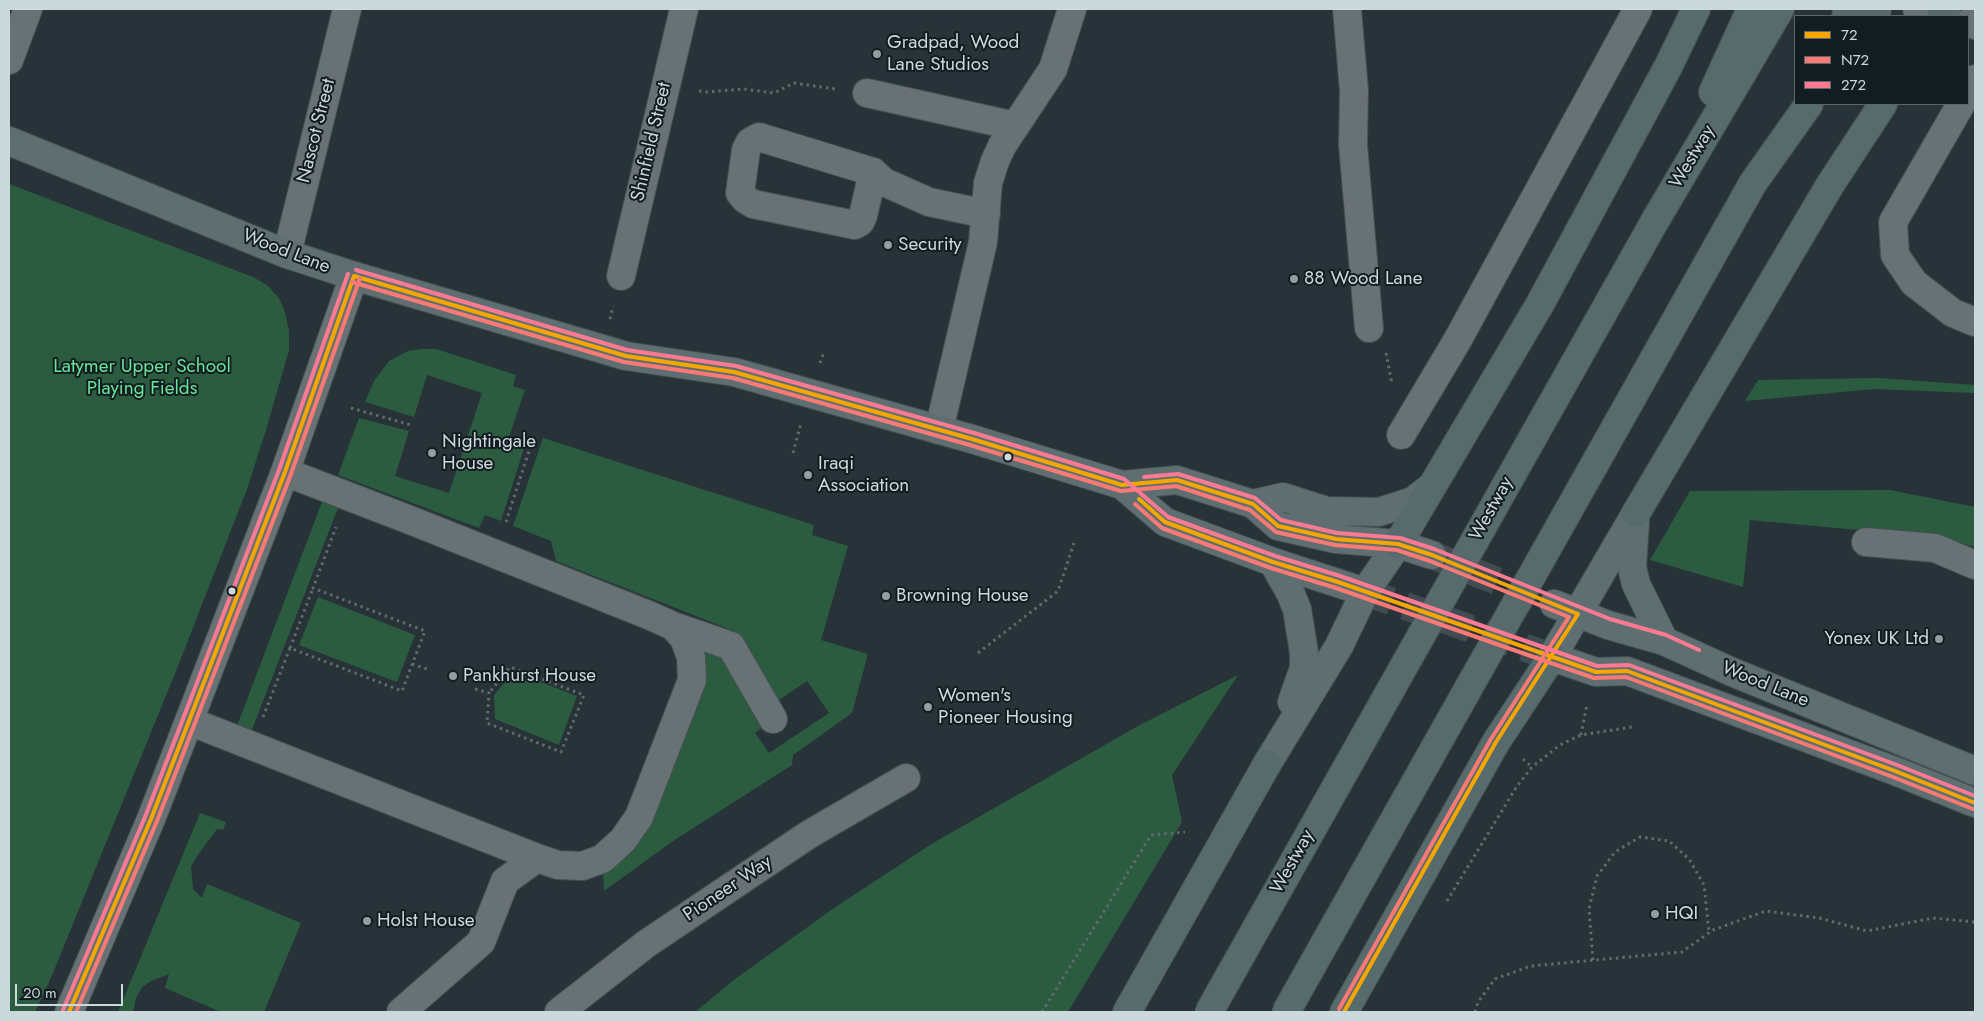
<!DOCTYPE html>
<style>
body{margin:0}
#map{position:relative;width:1984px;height:1021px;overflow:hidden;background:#273338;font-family:Jost,sans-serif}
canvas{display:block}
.frame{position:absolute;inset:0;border:10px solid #cbd8dc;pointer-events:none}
.legend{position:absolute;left:1794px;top:15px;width:175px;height:90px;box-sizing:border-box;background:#131c20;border:1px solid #5d676b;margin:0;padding:6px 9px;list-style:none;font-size:15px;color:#cbd8dc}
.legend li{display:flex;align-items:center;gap:10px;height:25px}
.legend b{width:25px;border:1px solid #5d676b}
.scale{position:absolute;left:15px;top:984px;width:108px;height:22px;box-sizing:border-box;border:2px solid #cbd8dc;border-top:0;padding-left:6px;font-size:15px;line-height:18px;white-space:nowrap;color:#cbd8dc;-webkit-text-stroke:4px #131c20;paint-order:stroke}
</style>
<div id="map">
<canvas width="1984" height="1021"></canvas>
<div class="frame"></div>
<ul class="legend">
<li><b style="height:6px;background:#f7a600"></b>72</li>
<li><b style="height:6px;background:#fc7a76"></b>N72</li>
<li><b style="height:6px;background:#fe7a93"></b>272</li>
</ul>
<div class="scale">20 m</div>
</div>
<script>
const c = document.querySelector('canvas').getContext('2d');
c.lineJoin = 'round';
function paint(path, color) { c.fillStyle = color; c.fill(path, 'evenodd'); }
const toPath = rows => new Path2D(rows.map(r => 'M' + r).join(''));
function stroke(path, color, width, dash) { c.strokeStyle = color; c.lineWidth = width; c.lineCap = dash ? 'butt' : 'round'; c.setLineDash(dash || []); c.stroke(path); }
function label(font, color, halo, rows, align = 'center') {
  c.font = font + ' Jost,sans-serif'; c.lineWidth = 4; c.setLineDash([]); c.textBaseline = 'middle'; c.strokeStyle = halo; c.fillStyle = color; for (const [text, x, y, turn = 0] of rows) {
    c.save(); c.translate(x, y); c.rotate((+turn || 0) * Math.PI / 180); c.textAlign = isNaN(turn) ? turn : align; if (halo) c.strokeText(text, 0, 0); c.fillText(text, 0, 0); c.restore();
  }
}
paint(toPath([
 [9,184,253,277,267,285,279,298,285,312,289,331,289,350,266,430,247,489,180,661,53,973,35,1012,9,1012],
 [421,349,436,349,516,375,513,386,525,390,509,437,526,442,501,521,485,515,479,528,338,475,359,418,409,431,395,476,449,493,482,393,427,375,414,417,365,402,374,381,389,361,408,351],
 [1878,378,1975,385,1975,393,1874,389,1745,401,1758,380],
 [543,438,814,525,812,535,848,546,821,640,868,654,852,713,793,755,792,765,673,841,604,891,603,867,633,840,694,646,725,650,768,723,755,733,769,753,829,713,807,681,776,702,734,631,556,561,551,541,513,526],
 [1890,490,1975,507,1975,547,1935,537,1750,520,1743,587,1650,560,1690,491],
 [322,502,338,508,251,732,237,726],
 [318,597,415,635,397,682,299,645],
 [514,672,577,696,559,745,495,719,494,695],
 [1238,675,1172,775,1182,822,1068,1012,695,1012,735,979,834,908,933,843,1138,726],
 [200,813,226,822,223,830,217,829,197,856,191,867,193,889,202,898,207,884,301,923,264,1012,221,1012,165,988,169,974,151,981,142,987,136,998,133,1012,118,1012]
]), '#2c5c40');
stroke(toPath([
 [1432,555,1554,604],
 [1365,592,1552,657]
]), '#404c51', 28, [28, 14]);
const minor = toPath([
 [1347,9,1354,91,1353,145,1369,328],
 [1917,9,1945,16],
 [1968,23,1975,25],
 [9,60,28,9],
 [1968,92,1975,79],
 [867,93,1015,126],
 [1961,104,1893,222,1895,255,1914,283,1953,313,1975,322],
 [873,172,863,216,860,222,855,225,753,204,745,199,740,193,746,150,750,142,759,137,873,172,884,182,929,202,986,214],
 [287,254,347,9],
 [621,276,684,9],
 [939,430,983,242,988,183,995,161,1002,146,1053,69,1072,9],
 [1401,435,1457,341,1638,9],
 [1866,542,1935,548,1975,565],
 [673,626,731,646,773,719],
 [189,721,537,858,558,865,582,866,602,859,623,840,639,817,692,680,691,657,684,638,673,626,651,616,410,520,285,472],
 [69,1012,151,819,189,721,285,472,354,276],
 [401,1012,481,942,505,881,537,858],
 [559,1012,646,944,808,835,906,778]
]);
const major = toPath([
 [9,141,287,254,354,276,626,356,734,372,972,439,1122,485,1177,480,1253,504,1278,526,1336,539,1398,544,1432,555],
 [1122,485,1165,522,1273,562,1365,592],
 [1253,504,1283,497,1327,511,1379,512,1413,501,1431,487],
 [1636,513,1552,657,1596,672,1627,671,1895,771,1975,803],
 [1635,522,1632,567,1636,584,1664,641],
 [1273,562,1290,592,1297,609,1304,653,1304,668,1292,702],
 [1554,604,1608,625,1664,641,1732,672,1975,771],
 [1267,764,1339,646,1365,592,1398,544]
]);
const highway = toPath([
 [1846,16,1850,9],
 [1871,16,1877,9],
 [1713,92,1751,9],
 [1753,183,1809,104],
 [1656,219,1780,9],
 [1636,513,1830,185,1883,104],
 [1398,544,1540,304,1668,67,1696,9],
 [1127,1012,1267,764],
 [1344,1012,1496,742,1552,657]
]);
stroke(minor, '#455054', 30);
stroke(major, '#455054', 30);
stroke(highway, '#455054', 30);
stroke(toPath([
 [699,91,707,92,744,89,774,93,794,83,835,89],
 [610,319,613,306],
 [1386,353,1392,384],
 [820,363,824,352],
 [351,408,411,425],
 [793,453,801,423],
 [506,522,529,451],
 [290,648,313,588],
 [978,653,1058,591,1074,543],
 [412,664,427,669],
 [475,689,489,693,487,723,561,752,584,695,510,667,489,693],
 [263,717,290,648,402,691,425,631,313,588,336,527],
 [1581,735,1587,704],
 [1523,759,1532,767],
 [1447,901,1517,786,1532,767,1560,745,1581,735,1632,727],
 [1593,960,1589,909,1597,876,1615,852,1640,837,1669,841,1689,859,1704,885,1709,932],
 [1042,1012,1151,835,1185,832],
 [1475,1012,1478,1002,1495,979,1531,966,1682,952,1713,930,1766,911,1819,918,1867,931,1933,918,1975,922]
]), '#626a6e', 3, [2.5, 4]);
stroke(minor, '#687174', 28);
stroke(major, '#5f6f71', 28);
stroke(highway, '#576a6c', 28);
const highwayBridge = toPath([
 [1941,16,1946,9],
 [1209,1012,1656,219],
 [1286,1012,1753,183]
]);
stroke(highwayBridge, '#455054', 30, []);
stroke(highwayBridge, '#576a6c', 28);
stroke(toPath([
 [354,276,626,356,734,372,972,439,1122,485,1177,480,1253,504,1278,526,1336,539,1398,544,1432,555,1578,614,1496,742,1344,1012],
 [1139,499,1165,522,1273,562,1338,582,1596,672,1627,671,1895,771,1975,803],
 [69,1012,151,819,189,721,285,472,354,276]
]), '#f7a600', 4);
stroke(toPath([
 [352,282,624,362,733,378,970,445,1121,491,1176,486,1250,510,1276,532,1335,545,1397,550,1430,561,1569,617,1491,739,1339,1009],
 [1135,504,1162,528,1271,568,1336,588,1594,678,1626,677,1893,777,1973,809],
 [76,1012,157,821,195,723,291,474,360,278]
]), '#fc7a76', 4);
stroke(toPath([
 [356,270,627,350,736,366,974,433,1124,479,1168,517,1275,556,1340,576,1597,666,1629,665,1897,765,1975,796],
 [1144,477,1178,474,1255,498,1281,520,1337,533,1400,538,1434,549,1610,619,1666,635,1699,650],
 [63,1010,145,817,183,719,279,470,348,274]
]), '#fe7a93', 4);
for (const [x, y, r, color] of [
 [877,54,5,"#929ea3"],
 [888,245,5,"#929ea3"],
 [1294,279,5,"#929ea3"],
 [432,453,5,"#929ea3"],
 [1008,457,4.5,"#cbd8dc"],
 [808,475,5,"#929ea3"],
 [232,591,4.5,"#cbd8dc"],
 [886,596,5,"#929ea3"],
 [1939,639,5,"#929ea3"],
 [453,676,5,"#929ea3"],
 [928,707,5,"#929ea3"],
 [1655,914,5,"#929ea3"],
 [367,921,5,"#929ea3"]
]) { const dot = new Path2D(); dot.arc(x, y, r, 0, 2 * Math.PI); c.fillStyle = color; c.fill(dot); stroke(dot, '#131c20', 2); }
label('19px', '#cbd8dc', '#131c20', [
 ["Gradpad, Wood",887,43],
 ["Lane Studios",887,65],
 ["Security",898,245],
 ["88 Wood Lane",1304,279],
 ["Nightingale",442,442],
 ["House",442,464],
 ["Iraqi",818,464],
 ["Association",818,486],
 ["Browning House",896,596],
 ["Yonex UK Ltd",1929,639,"right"],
 ["Pankhurst House",463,676],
 ["Women's",938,696],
 ["Pioneer Housing",938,718],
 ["HQI",1665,914],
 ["Holst House",377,921]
], 'left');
label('19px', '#cbd8dc', '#131c20', [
 ["Nascot Street",317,131,-76],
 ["Shinfield Street",652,142,-77],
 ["Westway",1693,157,-59],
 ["Wood Lane",286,252,21],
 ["Westway",1492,509,-61],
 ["Wood Lane",1765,685,22],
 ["Westway",1293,862,-61],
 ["Pioneer Way",728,889,-34]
]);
label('19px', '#67e599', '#131c20', [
 ["Latymer Upper School",142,367],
 ["Playing Fields",142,389]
]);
</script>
